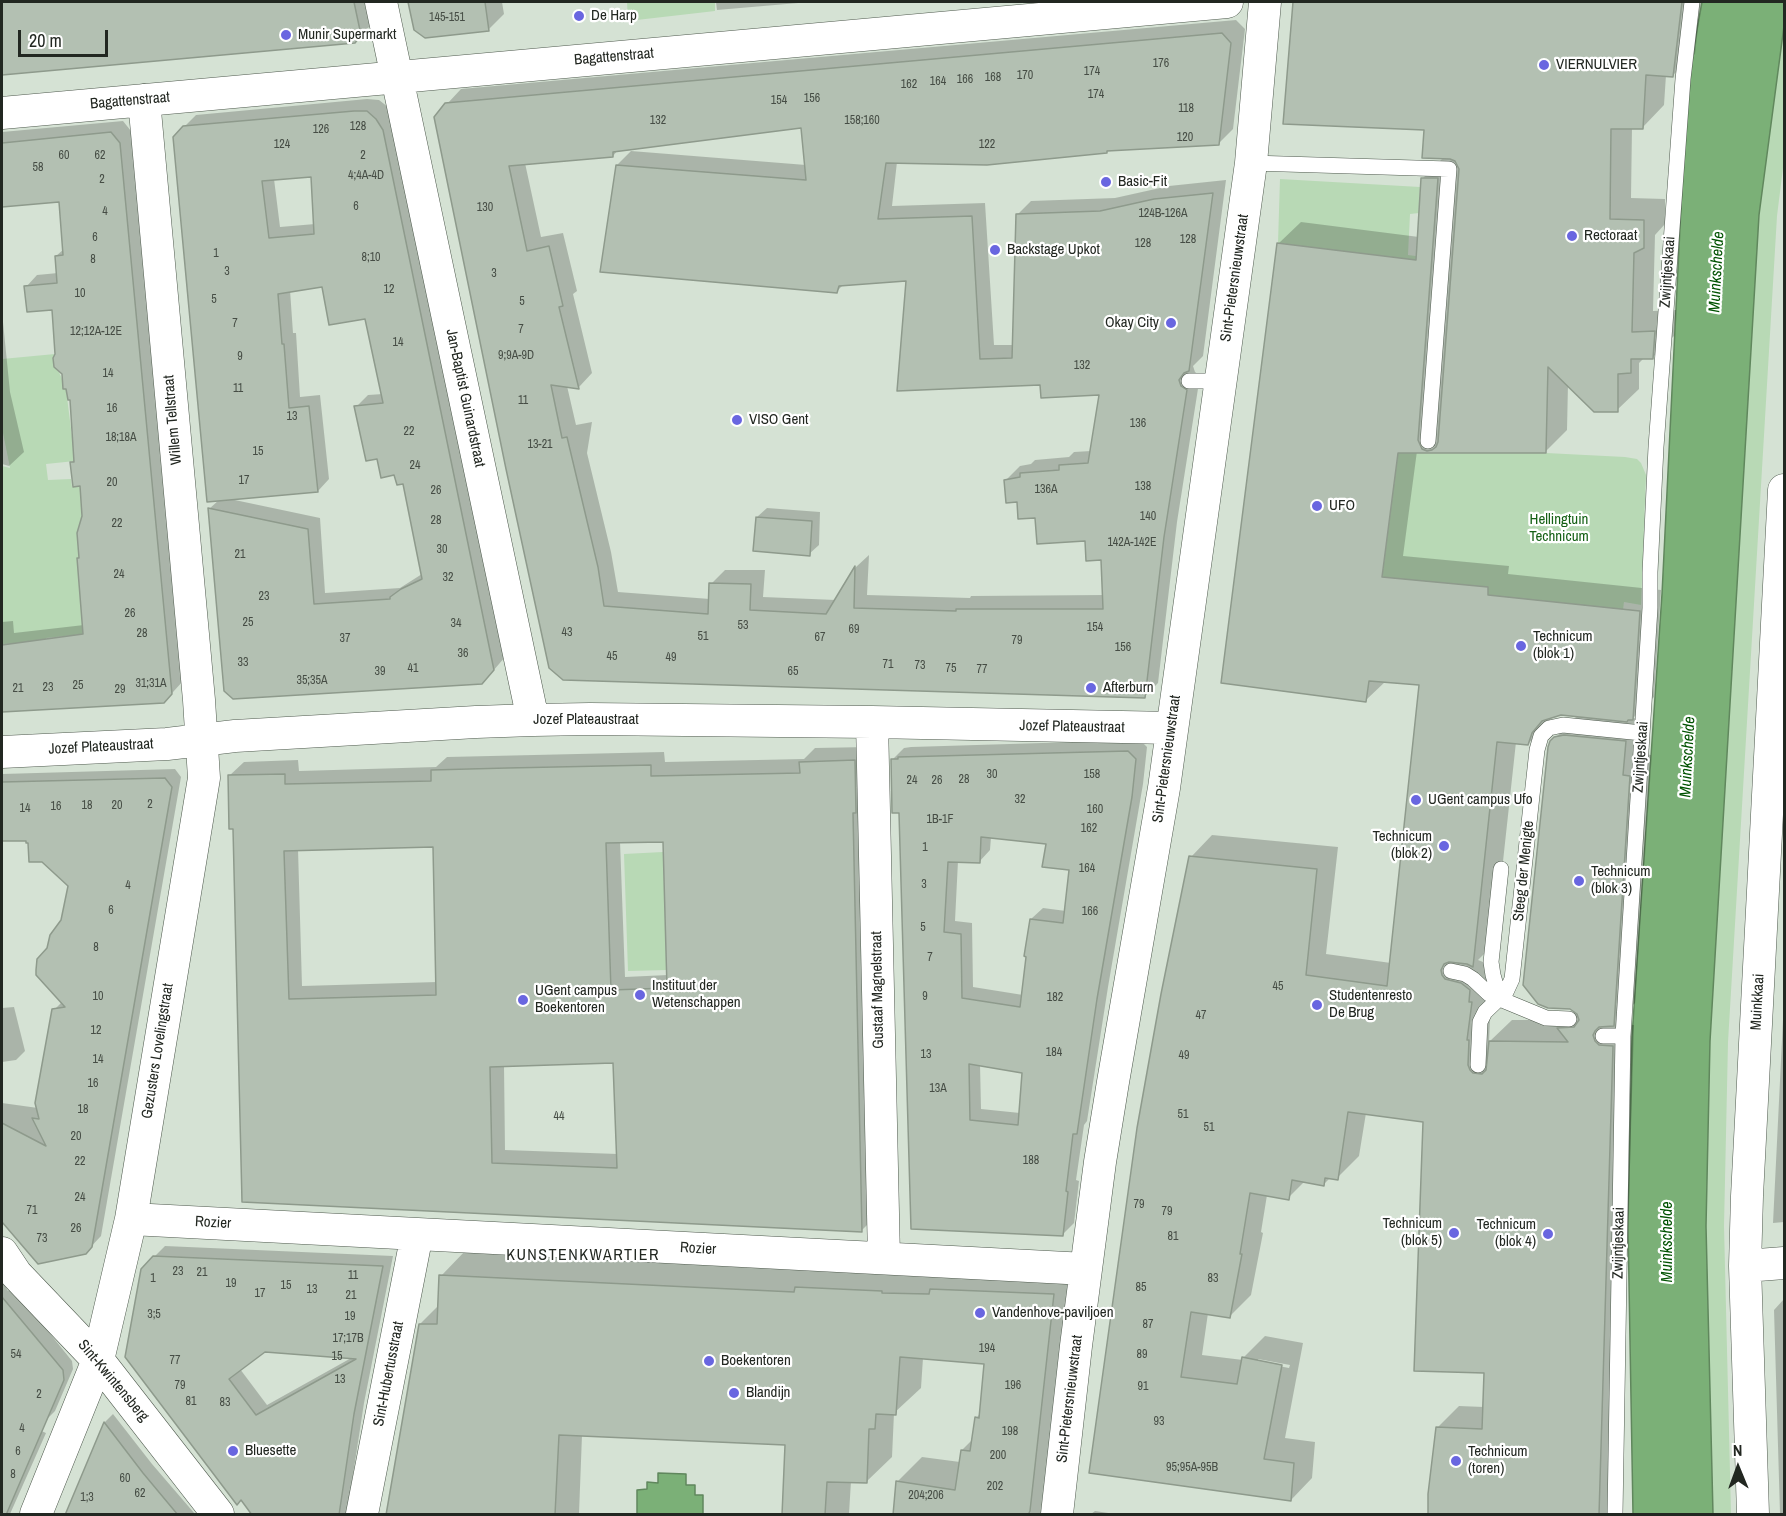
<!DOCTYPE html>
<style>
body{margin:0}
#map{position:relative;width:1786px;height:1516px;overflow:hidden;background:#d5e2d4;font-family:"Archivo Narrow",sans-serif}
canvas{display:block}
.frame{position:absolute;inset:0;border:3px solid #222721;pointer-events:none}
.north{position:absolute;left:1708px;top:1438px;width:60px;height:60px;-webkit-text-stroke:4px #fff;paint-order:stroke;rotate:359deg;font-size:16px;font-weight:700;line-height:24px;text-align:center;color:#222721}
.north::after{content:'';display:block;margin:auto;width:21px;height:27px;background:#222721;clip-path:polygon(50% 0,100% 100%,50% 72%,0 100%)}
.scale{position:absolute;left:18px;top:30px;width:90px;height:27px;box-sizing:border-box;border:3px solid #222721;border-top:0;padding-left:8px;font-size:18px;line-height:21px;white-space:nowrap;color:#222721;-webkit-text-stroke:4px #fff;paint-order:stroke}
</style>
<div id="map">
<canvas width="1786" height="1516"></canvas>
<div class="frame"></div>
<div class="north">N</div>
<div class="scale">20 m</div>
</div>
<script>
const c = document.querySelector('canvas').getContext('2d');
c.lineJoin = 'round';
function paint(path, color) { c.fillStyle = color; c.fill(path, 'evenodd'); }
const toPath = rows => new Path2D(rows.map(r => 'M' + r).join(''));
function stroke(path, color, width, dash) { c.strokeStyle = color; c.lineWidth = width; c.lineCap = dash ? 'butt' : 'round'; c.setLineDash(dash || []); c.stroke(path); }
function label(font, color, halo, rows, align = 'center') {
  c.font = font + ' "Archivo Narrow",sans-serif'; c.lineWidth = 4.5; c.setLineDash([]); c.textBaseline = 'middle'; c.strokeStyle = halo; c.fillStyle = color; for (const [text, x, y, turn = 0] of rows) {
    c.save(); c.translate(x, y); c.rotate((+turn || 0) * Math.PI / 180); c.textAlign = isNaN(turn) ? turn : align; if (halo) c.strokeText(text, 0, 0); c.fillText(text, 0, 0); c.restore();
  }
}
paint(toPath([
 [627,2,715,2,715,11,628,21],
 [1784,26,1784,160,1777,216,1728,1042,1724,1226,1731,1514,1713,1514,1706,1226,1710,1041,1759,215],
 [1280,179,1420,187,1419,213,1410,214,1408,255,1416,256,1416,260,1278,243],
 [55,354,53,358,54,367,59,372,62,379,63,389,66,389,75,461,46,464,48,480,71,479,72,487,82,486,84,509,81,509,82,516,77,533,87,557,77,558,80,594,97,622,82,624,83,634,46,638,46,651,23,643,3,644,2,466,10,468,2,428,2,359],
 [1398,453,1546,453,1625,457,1637,459,1641,463,1646,475,1641,605,1624,602,1623,610,1488,595,1488,587,1382,578],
 [663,852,667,970,628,971,624,854]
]), '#b8d9b5');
const water = toPath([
 [1702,2,1784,2,1784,26,1759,215,1710,1041,1706,1226,1713,1514,1633,1514,1628,1225,1632,1037,1662,594,1687,85,1702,2],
 [658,1473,686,1474,686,1485,695,1485,695,1495,703,1495,703,1514,637,1514,637,1490,647,1489,647,1482,658,1483,658,1473]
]);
paint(water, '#7bb077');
stroke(water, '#60875d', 1.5);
paint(toPath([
 [2,2,373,2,371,25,354,42,2,73],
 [410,2,502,2,504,14,488,30,416,29],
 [716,2,810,2,717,10],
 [1294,2,1701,2,1695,54,1673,75,1666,75,1664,105,1643,127,1632,127,1631,198,1665,199,1665,224,1655,235,1653,311,1676,310,1674,336,1652,358,1644,358,1639,363,1639,389,1617,410,1568,384,1567,430,1545,452,1417,451,1403,556,1509,566,1508,574,1661,590,1654,697,1633,718,1647,720,1644,754,1651,755,1635,1003,1617,1021,1621,1024,1634,1025,1620,1514,1429,1514,1437,1428,1459,1406,1484,1407,1486,1372,1424,1120,1366,1113,1359,1156,1337,1178,1331,1177,1324,1184,1305,1181,1288,1198,1267,1195,1261,1232,1263,1233,1251,1295,1229,1317,1208,1313,1202,1355,1243,1360,1243,1358,1265,1336,1303,1343,1285,1438,1315,1442,1312,1478,1291,1500,1091,1471,1191,857,1212,835,1338,847,1326,954,1391,963,1420,683,1386,681,1366,700,1279,243,1301,222,1419,237,1422,179,1443,158,1425,129,1285,123],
 [1561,714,1577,716,1551,742,1576,1011,1567,1020,1512,1020,1489,1042,1490,1019,1488,1019,1491,968,1483,962,1478,960,1494,944,1516,742,1528,744,1549,722,1551,717],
 [1258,1359,1290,1365,1289,1368,1258,1362],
 [1236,20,1245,29,1233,129,1219,143,897,162,892,206,985,203,994,345,1014,345,1017,215,1031,201,1115,198,1169,186,1226,180,1203,356,1193,366,1195,372,1200,376,1177,522,1158,683,1144,697,564,678,447,104,461,89],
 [802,126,806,165,631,151,617,165,837,291,844,284,908,279,899,389,1041,383,1101,394,1091,451,1074,452,1069,457,1035,460,1031,464,1020,466,1006,480,1018,501,1037,517,1086,540,1102,559,1104,595,971,596,970,598,867,595,869,555,856,567,836,600,763,597,765,570,725,570,711,584,710,599,618,592,611,552,587,453,592,422,576,425,567,386,579,387,592,373,573,294,577,291,563,233,541,237,525,163,613,156,618,150],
 [367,99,379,100,388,107,505,657,493,671,233,697,209,509,219,500,184,127,196,115],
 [313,175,315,224,280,227,274,179],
 [323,285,366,317,383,394,368,395,356,407,378,457,404,482,422,574,400,588,325,593,320,518,230,499,318,491,329,479,320,395,300,397,296,333,293,333,290,290],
 [123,121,131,131,183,681,164,702,2,711,2,622,13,621,14,633,84,625,79,558,81,556,83,516,81,484,72,462,75,459,72,398,57,355,53,308,26,287,37,275,58,273,56,256,64,249,60,200,2,206,2,132],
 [2,312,10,392,24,452,9,466,2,464],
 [767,508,820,512,819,545,809,554,757,517],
 [1140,740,1147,747,1143,784,1108,987,1087,1121,1084,1125,1076,1180,1079,1181,1074,1223,1063,1234,913,1227,901,811,892,760,904,748,911,747],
 [991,837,1048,843,1071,869,1066,911,1043,908,1031,919,1023,995,973,987,972,923,955,921,958,861,979,862,990,850],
 [980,1064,1024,1072,1020,1113,981,1109],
 [868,747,876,1216,862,1230,244,1200,235,828,229,776,244,762,298,760,299,771,436,767,447,757,664,752,665,762,804,759,815,748],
 [664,840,668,975,625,977,620,841],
 [434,845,437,982,302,986,298,849],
 [615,1062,618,1154,505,1150,504,1065],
 [175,769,181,777,101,1236,86,1252,39,1262,2,1218,2,1102,2,1103,38,1108,54,1010,62,1002,49,949,62,921,69,886,27,839,2,840,2,774],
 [1784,999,1784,1222,1773,1223],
 [14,1007,25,1051,16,1060,2,1062,2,1008],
 [165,1246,393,1256,364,1403,347,1514,254,1514,154,1257],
 [264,1350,353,1357,267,1405,240,1369],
 [466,1250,1079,1269,1050,1514,894,1514,897,1482,922,1457,960,1462,962,1450,973,1439,976,1418,981,1413,986,1363,923,1358,921,1388,894,1413,892,1457,866,1482,851,1481,849,1514,784,1514,787,1444,582,1435,579,1514,499,1514,420,1324,439,1305,441,1276],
 [2,1281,8,1291,11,1288,23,1300,72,1361,73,1369,55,1411,46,1420,2,1384],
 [1784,1299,1784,1514,1780,1514,1774,1310],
 [2,1414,46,1433,10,1514,2,1514],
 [113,1414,152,1464,195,1514,66,1514,105,1422],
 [1095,1511,1115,1514,1091,1514]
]), '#0003');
const building = toPath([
 [2,2,354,2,361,35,355,43,2,75,2,2],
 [408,2,485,2,489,31,425,38,414,30,408,2],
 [1293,2,1682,2,1673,77,1646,75,1643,129,1611,129,1610,219,1644,220,1644,248,1634,253,1632,332,1655,331,1653,359,1631,359,1631,373,1618,374,1618,412,1594,412,1548,367,1546,453,1398,453,1382,577,1488,587,1488,595,1640,611,1633,720,1628,720,1627,722,1561,715,1542,721,1532,733,1528,745,1497,742,1473,967,1467,964,1449,962,1444,964,1441,970,1442,975,1445,979,1461,983,1470,990,1469,1002,1472,1002,1467,1040,1469,1040,1468,1065,1470,1070,1473,1073,1482,1074,1486,1070,1489,1041,1568,1042,1557,1028,1574,1027,1579,1020,1577,1014,1570,1009,1548,1008,1538,1004,1523,985,1548,747,1550,741,1554,737,1564,735,1626,741,1623,775,1630,776,1614,1026,1599,1027,1595,1031,1593,1035,1595,1041,1599,1045,1613,1046,1599,1515,1428,1515,1428,1494,1436,1427,1482,1429,1484,1373,1414,1371,1423,1122,1348,1112,1338,1180,1325,1178,1324,1186,1292,1180,1289,1200,1250,1193,1240,1254,1242,1254,1230,1318,1191,1312,1181,1377,1237,1384,1242,1357,1282,1365,1264,1459,1294,1463,1291,1501,1089,1473,1137,1128,1161,994,1189,856,1317,869,1306,975,1387,986,1419,685,1369,681,1366,702,1221,683,1277,243,1416,260,1421,178,1438,178,1418,440,1422,449,1427,451,1432,450,1436,447,1438,442,1459,169,1455,161,1450,159,1422,158,1424,130,1283,124,1293,2],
 [1222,33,1231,43,1219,145,1107,151,1107,153,987,165,886,163,878,219,972,216,980,359,1012,358,1016,214,1100,211,1154,199,1213,193,1189,371,1184,373,1179,380,1181,386,1187,390,1164,537,1145,698,563,680,549,668,506,469,434,117,445,103,1222,33],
 [801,128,806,180,616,165,600,272,837,293,839,286,906,281,897,391,1040,385,1041,398,1099,395,1088,463,1059,465,1059,470,1020,473,1020,477,1004,480,1006,503,1017,502,1018,519,1035,518,1037,544,1085,541,1086,561,1101,560,1103,609,956,609,956,611,854,608,855,566,826,614,750,610,751,584,709,583,708,614,604,606,598,567,567,437,562,438,551,385,579,389,559,307,563,306,549,246,527,251,509,166,613,157,613,152,801,128],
 [354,111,367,111,376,119,383,130,494,670,482,684,233,699,224,691,208,508,308,529,314,604,390,599,390,597,401,589,422,579,403,484,397,485,394,475,381,478,377,459,366,461,354,406,383,403,365,319,329,325,322,287,278,294,282,344,284,344,289,408,309,406,318,492,207,502,173,137,183,126,354,111],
 [311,177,314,234,269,238,262,181,311,177],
 [111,132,120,143,172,694,164,703,2,712,2,645,83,634,77,558,79,558,77,533,82,516,80,486,73,487,70,462,74,462,70,400,68,400,66,389,63,389,62,374,54,367,53,358,55,354,52,310,27,312,24,286,57,283,55,256,63,255,59,202,2,207,2,143,111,132],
 [756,517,812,521,810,556,753,551,756,517],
 [1128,751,1136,759,1132,797,1097,999,1077,1134,1073,1134,1066,1191,1068,1192,1063,1236,911,1229,899,813,892,813,891,759,898,759,898,757,1128,751],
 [981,837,1046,844,1042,867,1069,870,1063,923,1030,919,1024,956,1026,957,1020,1007,962,998,961,934,944,932,948,862,980,863,981,837],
 [969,1064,1022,1073,1018,1125,970,1120,969,1064],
 [855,760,856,813,853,813,862,1232,242,1202,233,829,229,829,228,775,285,774,285,784,431,781,431,770,507,768,651,765,651,776,800,773,799,762,855,760],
 [663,842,667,988,611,990,606,843,663,842],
 [433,847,436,995,289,999,284,851,433,847],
 [613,1063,617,1168,492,1163,490,1067,613,1063],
 [165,778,172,787,92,1247,86,1254,38,1264,2,1222,2,1123,46,1146,32,1118,39,1119,35,1103,52,1009,65,1007,36,975,36,970,37,959,47,948,50,935,61,920,68,886,42,862,29,862,28,843,26,843,26,841,2,841,2,782,165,778],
 [153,1256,383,1266,354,1414,339,1515,252,1515,241,1500,237,1505,125,1357,141,1269,153,1256],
 [265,1352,356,1359,256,1415,229,1379,265,1352],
 [439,1275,794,1292,795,1287,882,1291,882,1293,929,1294,930,1289,1054,1294,1030,1511,1028,1515,893,1515,896,1481,955,1490,961,1450,970,1451,975,1417,979,1418,984,1364,900,1357,896,1415,876,1414,875,1429,869,1429,867,1483,827,1482,825,1515,782,1515,785,1445,559,1435,555,1515,386,1515,419,1324,437,1324,439,1275],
 [2,1297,63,1370,64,1380,6,1515,2,1515,2,1297],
 [104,1422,143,1473,178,1515,65,1515,104,1422]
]);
paint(building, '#b3c0b2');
stroke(building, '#8e9a8c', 1.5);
const lane = toPath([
 [1251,163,1449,169,1428,441],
 [1189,381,1220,381],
 [1451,971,1465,974,1473,979,1489,994,1500,999,1546,1018,1569,1019],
 [1500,999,1493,975,1491,962,1501,869],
 [1603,1036,1623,1036],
 [1478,1065,1480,1022,1485,1012,1506,992,1512,979,1537,750,1541,736,1549,728,1563,725,1642,733],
 [1615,1514,1623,1036,1650,608,1650,572,1656,447,1683,79,1692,2]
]);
const street = toPath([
 [381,2,533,720],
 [2,113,1227,2],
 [872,722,884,1258],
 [2,752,167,744,235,736,476,722,533,720,590,719,872,722,1172,728],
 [131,1219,1086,1269],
 [2,1253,16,1274,98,1360,218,1514],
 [1745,1266,1784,1263],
 [36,1514,98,1360,131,1219,204,778,199,700,144,100],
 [362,1514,417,1234],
 [1057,1514,1076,1346,1100,1162,1113,1082,1164,788,1251,163,1265,2],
 [1753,1514,1745,1266,1747,1196,1784,490]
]);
stroke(lane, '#4f5a4e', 16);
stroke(street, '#4f5a4e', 33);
stroke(lane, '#fff', 15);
stroke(street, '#fff', 32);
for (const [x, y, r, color] of [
 [579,16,6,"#6966e0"],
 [286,35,6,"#6966e0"],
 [1544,65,6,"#6966e0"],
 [1106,182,6,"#6966e0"],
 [1572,236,6,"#6966e0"],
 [995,250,6,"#6966e0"],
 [1171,323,6,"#6966e0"],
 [737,420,6,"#6966e0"],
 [1317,506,6,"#6966e0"],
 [1521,646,6,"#6966e0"],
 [1091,688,6,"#6966e0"],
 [1416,800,6,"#6966e0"],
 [1444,846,6,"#6966e0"],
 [1579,881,6,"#6966e0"],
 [640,995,6,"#6966e0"],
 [523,1000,6,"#6966e0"],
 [1317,1005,6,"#6966e0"],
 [1454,1233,6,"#6966e0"],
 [1548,1234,6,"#6966e0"],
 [980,1313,6,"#6966e0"],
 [709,1361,6,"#6966e0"],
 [734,1393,6,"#6966e0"],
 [233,1451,6,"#6966e0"],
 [1456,1461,6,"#6966e0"]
]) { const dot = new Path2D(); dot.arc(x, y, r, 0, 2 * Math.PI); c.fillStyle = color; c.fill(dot); stroke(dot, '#fff', 2); }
label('12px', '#464d45', null, [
 ["145-151",447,18],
 ["176",1161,64],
 ["174",1092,72],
 ["170",1025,76],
 ["168",993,78],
 ["166",965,80],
 ["164",938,82],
 ["162",909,85],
 ["174",1096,95],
 ["156",812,99],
 ["154",779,101],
 ["118",1186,109],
 ["132",658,121],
 ["158;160",862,121],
 ["128",358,127],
 ["126",321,130],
 ["120",1185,138],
 ["124",282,145],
 ["122",987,145],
 ["60",64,156],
 ["62",100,156],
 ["2",363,156],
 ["58",38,168],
 ["4;4A-4D",366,176],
 ["2",102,180],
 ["6",356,207],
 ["130",485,208],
 ["4",105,212],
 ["124B-126A",1163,214],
 ["6",95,238],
 ["128",1188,240],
 ["128",1143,244],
 ["1",216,254],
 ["8;10",371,258],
 ["8",93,260],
 ["3",227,272],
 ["3",494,274],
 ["12",389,290],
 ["10",80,294],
 ["5",214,300],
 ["5",522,302],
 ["7",235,324],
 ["7",521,330],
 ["12;12A-12E",96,332],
 ["14",398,343],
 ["9;9A-9D",516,356],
 ["9",240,357],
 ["132",1082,366],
 ["14",108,374],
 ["11",238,389],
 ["11",523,401],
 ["16",112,409],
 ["13",292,417],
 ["136",1138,424],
 ["22",409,432],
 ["18;18A",121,438],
 ["13-21",540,445],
 ["15",258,452],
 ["24",415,466],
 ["17",244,481],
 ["20",112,483],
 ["138",1143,487],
 ["136A",1046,490],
 ["26",436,491],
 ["140",1148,517],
 ["28",436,521],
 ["22",117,524],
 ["142A-142E",1132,543],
 ["30",442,550],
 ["21",240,555],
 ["24",119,575],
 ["32",448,578],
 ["23",264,597],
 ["26",130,614],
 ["25",248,623],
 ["34",456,624],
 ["53",743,626],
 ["154",1095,628],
 ["69",854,630],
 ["43",567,633],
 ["28",142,634],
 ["51",703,637],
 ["67",820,638],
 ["37",345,639],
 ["79",1017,641],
 ["156",1123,648],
 ["36",463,654],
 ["45",612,657],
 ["49",671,658],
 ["33",243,663],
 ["71",888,665],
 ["73",920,666],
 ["41",413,669],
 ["75",951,669],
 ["77",982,670],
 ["39",380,672],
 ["65",793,672],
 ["35;35A",312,681],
 ["31;31A",151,684],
 ["25",78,686],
 ["23",48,688],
 ["21",18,689],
 ["29",120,690],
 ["30",992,775],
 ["158",1092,775],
 ["28",964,780],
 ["24",912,781],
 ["26",937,781],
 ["32",1020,800],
 ["2",150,805],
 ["18",87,806],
 ["20",117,806],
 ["16",56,807],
 ["14",25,809],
 ["160",1095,810],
 ["1B-1F",940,820],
 ["162",1089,829],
 ["1",925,848],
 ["164",1087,869],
 ["3",924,885],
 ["4",128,886],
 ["6",111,911],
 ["166",1090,912],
 ["5",923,928],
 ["8",96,948],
 ["7",930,958],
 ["45",1278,987],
 ["10",98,997],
 ["9",925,997],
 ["182",1055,998],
 ["47",1201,1016],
 ["12",96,1031],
 ["184",1054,1053],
 ["13",926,1055],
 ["49",1184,1056],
 ["14",98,1060],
 ["16",93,1084],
 ["13A",938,1089],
 ["18",83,1110],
 ["51",1183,1115],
 ["44",559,1117],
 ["51",1209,1128],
 ["20",76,1137],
 ["188",1031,1161],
 ["22",80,1162],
 ["24",80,1198],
 ["79",1139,1205],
 ["71",32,1211],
 ["79",1167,1212],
 ["26",76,1229],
 ["81",1173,1237],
 ["73",42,1239],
 ["23",178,1272],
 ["21",202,1273],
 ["11",353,1276],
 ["1",153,1279],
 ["83",1213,1279],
 ["19",231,1284],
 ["15",286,1286],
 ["85",1141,1288],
 ["13",312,1290],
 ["17",260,1294],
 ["21",351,1296],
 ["3;5",154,1315],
 ["19",350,1317],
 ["87",1148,1325],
 ["17;17B",348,1339],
 ["194",987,1349],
 ["54",16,1355],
 ["89",1142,1355],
 ["15",337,1357],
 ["77",175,1361],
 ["13",340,1380],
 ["79",180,1386],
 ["196",1013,1386],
 ["91",1143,1387],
 ["2",39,1395],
 ["81",191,1402],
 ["83",225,1403],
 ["93",1159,1422],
 ["4",22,1429],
 ["198",1010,1432],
 ["6",18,1452],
 ["200",998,1456],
 ["95;95A-95B",1192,1468],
 ["8",13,1475],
 ["60",125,1479],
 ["202",995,1487],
 ["62",140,1494],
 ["204;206",926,1496],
 ["1;3",87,1498]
]);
label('15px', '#222721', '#fff', [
 ["De Harp",591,16],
 ["Munir Supermarkt",298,35],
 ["VIERNULVIER",1556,65],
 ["Basic-Fit",1118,182],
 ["Rectoraat",1584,236],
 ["Backstage Upkot",1007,250],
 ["Okay City",1159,323,"right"],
 ["VISO Gent",749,420],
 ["UFO",1329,506],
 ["Technicum",1533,637],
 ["(blok 1)",1533,654],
 ["Afterburn",1103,688],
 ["UGent campus Ufo",1428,800],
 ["Technicum",1432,837,"right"],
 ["(blok 2)",1432,854,"right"],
 ["Technicum",1591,872],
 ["(blok 3)",1591,889],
 ["Instituut der",652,986],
 ["Wetenschappen",652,1003],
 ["UGent campus",535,991],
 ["Boekentoren",535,1008],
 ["Studentenresto",1329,996],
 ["De Brug",1329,1013],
 ["Technicum",1442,1224,"right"],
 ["(blok 5)",1442,1241,"right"],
 ["Technicum",1536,1225,"right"],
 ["(blok 4)",1536,1242,"right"],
 ["Vandenhove-paviljoen",992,1313],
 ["Boekentoren",721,1361],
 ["Blandijn",746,1393],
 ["Bluesette",245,1451],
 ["Technicum",1468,1452],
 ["(toren)",1468,1469]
], 'left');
label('15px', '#222721', '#fff', [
 ["Bagattenstraat",614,57,-5],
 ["Bagattenstraat",130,101,-5],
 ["Zwijntjeskaai",1668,272,-86],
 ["Sint-Pietersnieuwstraat",1235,278,-82],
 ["Jan-Baptist Guinardstraat",465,398,78],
 ["Willem Tellstraat",173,420,-95],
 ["Jozef Plateaustraat",586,720],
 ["Jozef Plateaustraat",1072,727,1],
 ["Jozef Plateaustraat",101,747,-3],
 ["Zwijntjeskaai",1641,757,-86],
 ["Sint-Pietersnieuwstraat",1167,759,-82],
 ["Steeg der Menigte",1524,871,-84],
 ["Gustaaf Magnelstraat",878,990,-91],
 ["Muinkkaai",1758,1002,-87],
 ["Gezusters Lovelingstraat",158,1051,-81],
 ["Rozier",213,1223,3],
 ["Zwijntjeskaai",1619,1243,-89],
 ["Rozier",698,1249,3],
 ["Sint-Hubertusstraat",389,1374,-79],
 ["Sint-Kwintensberg",113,1381,50],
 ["Sint-Pietersnieuwstraat",1070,1399,-83]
]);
label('15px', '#156015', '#fff', [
 ["Hellingtuin",1559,520],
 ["Technicum",1559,537]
]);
label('italic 16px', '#005201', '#fff', [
 ["Muinkschelde",1717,272,-87],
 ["Muinkschelde",1688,757,-87],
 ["Muinkschelde",1668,1242,-90]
]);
c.letterSpacing = '1.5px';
label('16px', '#222721', '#fff', [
 ["KUNSTENKWARTIER",583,1256]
]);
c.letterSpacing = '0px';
</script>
